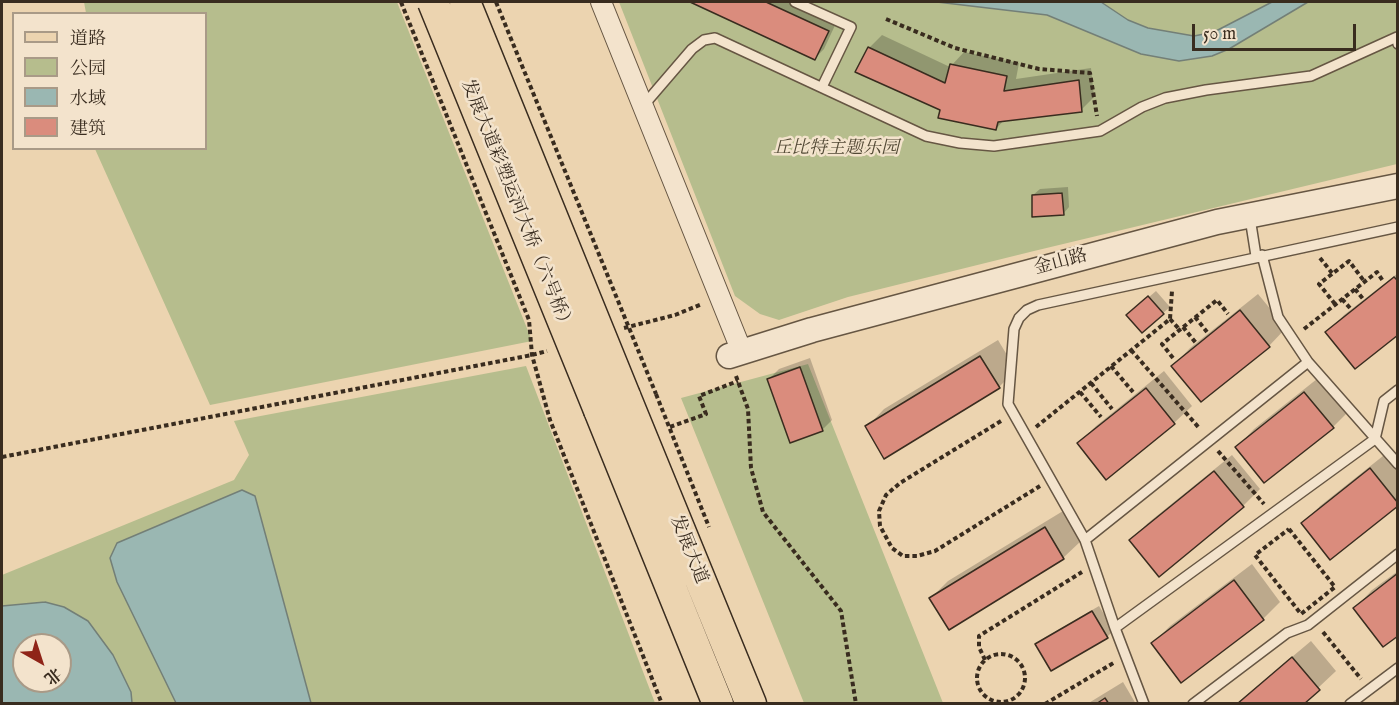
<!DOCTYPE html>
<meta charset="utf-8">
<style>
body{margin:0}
#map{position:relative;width:1399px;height:705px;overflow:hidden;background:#ecd4b0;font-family:"IM FELL English","Noto Serif SC",serif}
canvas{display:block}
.frame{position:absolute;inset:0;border:3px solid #392c1f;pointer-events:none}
.legend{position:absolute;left:12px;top:12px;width:195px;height:138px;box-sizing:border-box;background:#f3e3cc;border:2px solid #a99a87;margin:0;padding:8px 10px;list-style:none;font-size:18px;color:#392c1f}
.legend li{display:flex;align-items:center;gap:12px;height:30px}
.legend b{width:30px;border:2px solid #a99a87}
.north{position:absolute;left:12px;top:633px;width:60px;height:60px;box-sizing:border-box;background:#f3e3cc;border:2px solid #a99a87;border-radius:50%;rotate:141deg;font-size:16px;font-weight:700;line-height:24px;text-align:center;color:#392c1f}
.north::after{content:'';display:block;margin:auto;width:21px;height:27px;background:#8f2418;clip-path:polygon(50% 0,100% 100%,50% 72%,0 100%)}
.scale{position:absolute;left:1192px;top:24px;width:164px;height:27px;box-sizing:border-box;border:3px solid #392c1f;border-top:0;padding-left:8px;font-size:18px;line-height:21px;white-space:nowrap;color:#392c1f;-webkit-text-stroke:4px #f3e3cc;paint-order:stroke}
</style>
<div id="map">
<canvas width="1399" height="705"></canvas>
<div class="frame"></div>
<ul class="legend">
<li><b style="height:8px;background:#ecd4b0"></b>道路</li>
<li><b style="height:16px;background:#b6bd8d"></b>公园</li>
<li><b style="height:16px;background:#9ab7b2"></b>水域</li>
<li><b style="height:16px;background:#da8c7d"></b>建筑</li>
</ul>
<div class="north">北</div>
<div class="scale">50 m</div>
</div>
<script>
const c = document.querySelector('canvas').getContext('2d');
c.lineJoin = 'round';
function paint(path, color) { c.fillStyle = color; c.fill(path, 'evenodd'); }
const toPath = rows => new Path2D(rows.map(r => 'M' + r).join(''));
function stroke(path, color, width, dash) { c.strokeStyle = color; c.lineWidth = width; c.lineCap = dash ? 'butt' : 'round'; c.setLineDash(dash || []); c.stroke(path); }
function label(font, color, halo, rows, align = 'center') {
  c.font = font + ' "IM FELL English","Noto Serif SC",serif'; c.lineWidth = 5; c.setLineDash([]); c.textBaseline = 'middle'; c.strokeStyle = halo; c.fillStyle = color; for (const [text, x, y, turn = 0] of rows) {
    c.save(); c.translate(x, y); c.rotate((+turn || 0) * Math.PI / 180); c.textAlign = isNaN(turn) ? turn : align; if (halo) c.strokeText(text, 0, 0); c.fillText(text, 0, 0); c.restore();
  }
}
paint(toPath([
 [84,2,397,2,532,341,210,405,95,149,206,148,206,14,86,13],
 [619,2,1397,2,1397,164,1034,251,848,297,779,320,760,314,735,296],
 [808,364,943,703,804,703,681,398],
 [526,366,655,703,2,704,2,575,234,480,249,455,234,421],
 [24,645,60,645,60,681,24,681]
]), '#b6bd8d');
const water = toPath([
 [937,2,1101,2,1128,20,1148,28,1194,36,1214,32,1272,2,1308,2,1229,49,1212,56,1179,61,1141,54,1047,15,937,2],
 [242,490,255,496,311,703,176,703,117,582,110,558,117,543,242,490],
 [45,602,64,607,88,621,113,655,131,692,132,703,2,703,2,606,45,602],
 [24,645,60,645,60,681,24,681,24,645]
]);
paint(water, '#9ab7b2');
stroke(water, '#737f77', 1.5);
paint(toPath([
 [693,2,796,2,837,21,824,49,814,59],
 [882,35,950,67,964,52,1019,63,1016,79,1091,68,1094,97,1081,110,1004,120,996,129,942,109,869,48],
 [1068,187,1069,207,1063,214,1033,195,1040,189],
 [1398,273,1398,333,1327,333,1344,315],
 [1156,291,1170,307,1143,331,1135,309],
 [1258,294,1286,328,1269,346,1173,366,1190,348],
 [998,340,1016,370,999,387,867,427,884,409],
 [810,358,832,420,822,430,769,379,779,369],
 [1164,371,1192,406,1174,423,1107,478,1079,443,1096,426],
 [1322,375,1350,410,1333,427,1237,447,1254,429],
 [1388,452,1398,464,1398,504,1303,524,1320,506],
 [1232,455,1260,489,1243,506,1131,540,1148,523],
 [1063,511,1081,541,1063,558,931,598,948,581],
 [1252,564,1280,602,1263,619,1153,643,1170,626],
 [1398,571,1398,634,1355,608,1372,590],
 [1099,606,1114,630,1107,637,1037,645,1044,638],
 [1311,641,1336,671,1301,704,1236,704],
 [1123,682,1136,704,1087,704],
 [1398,698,1398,704,1390,704]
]), '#0003');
const building = toPath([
 [690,2,766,2,829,31,815,60,690,2],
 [868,47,945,83,950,64,1007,76,1004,91,1079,80,1082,112,998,122,996,130,938,118,940,110,855,72,868,47],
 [1062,193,1064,215,1032,217,1032,195,1062,193],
 [1394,277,1398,281,1398,335,1355,369,1325,332,1394,277],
 [1148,296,1164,314,1142,333,1126,315,1148,296],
 [1240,310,1270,347,1201,402,1171,366,1240,310],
 [980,356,1000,388,884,459,865,426,980,356],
 [800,367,823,431,790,443,767,379,800,367],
 [1146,388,1175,424,1106,480,1077,443,1146,388],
 [1304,392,1334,428,1264,483,1235,447,1304,392],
 [1370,468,1398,503,1398,506,1330,560,1301,523,1370,468],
 [1214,471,1244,507,1159,577,1129,540,1214,471],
 [1045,527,1064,559,949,630,929,598,1045,527],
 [1398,573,1398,636,1383,647,1353,608,1398,573],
 [1234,580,1264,620,1181,683,1151,643,1234,580],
 [1092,611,1108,638,1051,671,1035,644,1092,611],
 [1292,657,1320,690,1304,704,1237,704,1292,657],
 [1105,698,1109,704,1096,704,1105,698]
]);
paint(building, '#da8c7d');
stroke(building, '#392c1f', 1.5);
const service = toPath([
 [795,2,851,27,822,87],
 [643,106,692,49,704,40,715,38,926,136,960,143,994,146,1100,131,1142,107,1165,98,1206,90,1311,76,1397,37,1398,44],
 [1250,218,1256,256],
 [1262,255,1278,317,1308,362,1398,464],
 [1085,540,1308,362],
 [1115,628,1375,439,1384,401,1398,390],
 [1144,704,1115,628,1085,540,1008,404,1014,329,1019,318,1027,310,1038,305,1398,227],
 [1193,704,1287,633,1308,625,1398,554],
 [1350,704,1398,668]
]);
const minor = toPath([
 [601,2,742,352]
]);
const tertiary = toPath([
 [729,356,812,330,1217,222,1398,186]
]);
const primary = toPath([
 [625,396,751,704],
 [599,410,718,704]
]);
stroke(service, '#665643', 12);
stroke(minor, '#665643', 22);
stroke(tertiary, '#665643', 27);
stroke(primary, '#392c1f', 33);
stroke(toPath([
 [401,2,529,320,532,355,550,420,662,704],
 [886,19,955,48,1039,69,1090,73,1097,116],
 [1320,258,1332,273],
 [1355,289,1363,299],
 [1342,299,1350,308],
 [1335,304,1319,284,1349,261,1364,281],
 [1195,317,1207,332],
 [1170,319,1180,330],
 [1183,327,1196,343],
 [624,328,675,315,702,304],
 [1304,329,1377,272,1383,281],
 [1131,350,1200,429],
 [1173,358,1162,344,1217,300,1228,314],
 [1111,366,1133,392],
 [736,376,748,409,751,468,763,512,841,611,856,704],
 [1091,383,1112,409],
 [1080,392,1101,417],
 [656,394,709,527],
 [1001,421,900,483,886,495,879,511,880,526,892,548,903,556,917,556,935,551,1040,486],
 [670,427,706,414,699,396,738,381],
 [1036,427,1170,319,1172,291],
 [1218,451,1264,504],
 [2,457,532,355,547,351],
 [1289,529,1335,587,1301,614,1255,555,1289,529],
 [1323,632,1361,679],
 '977 678a24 24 0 1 1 48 0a24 24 0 1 1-48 0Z',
 [985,660,979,647,979,636,1082,572],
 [1045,704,1115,662]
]), '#392c1f', 4, [4.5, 3]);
stroke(service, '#f3e3cc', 9);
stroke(minor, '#f3e3cc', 20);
stroke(tertiary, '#f3e3cc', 24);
stroke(primary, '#ecd4b0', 30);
const primaryBridge = toPath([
 [433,2,599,410],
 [465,2,625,396]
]);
stroke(primaryBridge, '#392c1f', 33, []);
stroke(toPath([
 [496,2,656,394]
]), '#392c1f', 4, [4.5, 3]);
stroke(primaryBridge, '#ecd4b0', 30);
label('italic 18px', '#524935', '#f3e3cc', [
 ["丘比特主题乐园",836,149]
]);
label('18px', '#392c1f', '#f3e3cc', [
 ["发展大道彩塑运河大桥（六号桥）",516,206,68],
 ["金山路",1061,263,-15],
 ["发展大道",688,550,68]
]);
</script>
